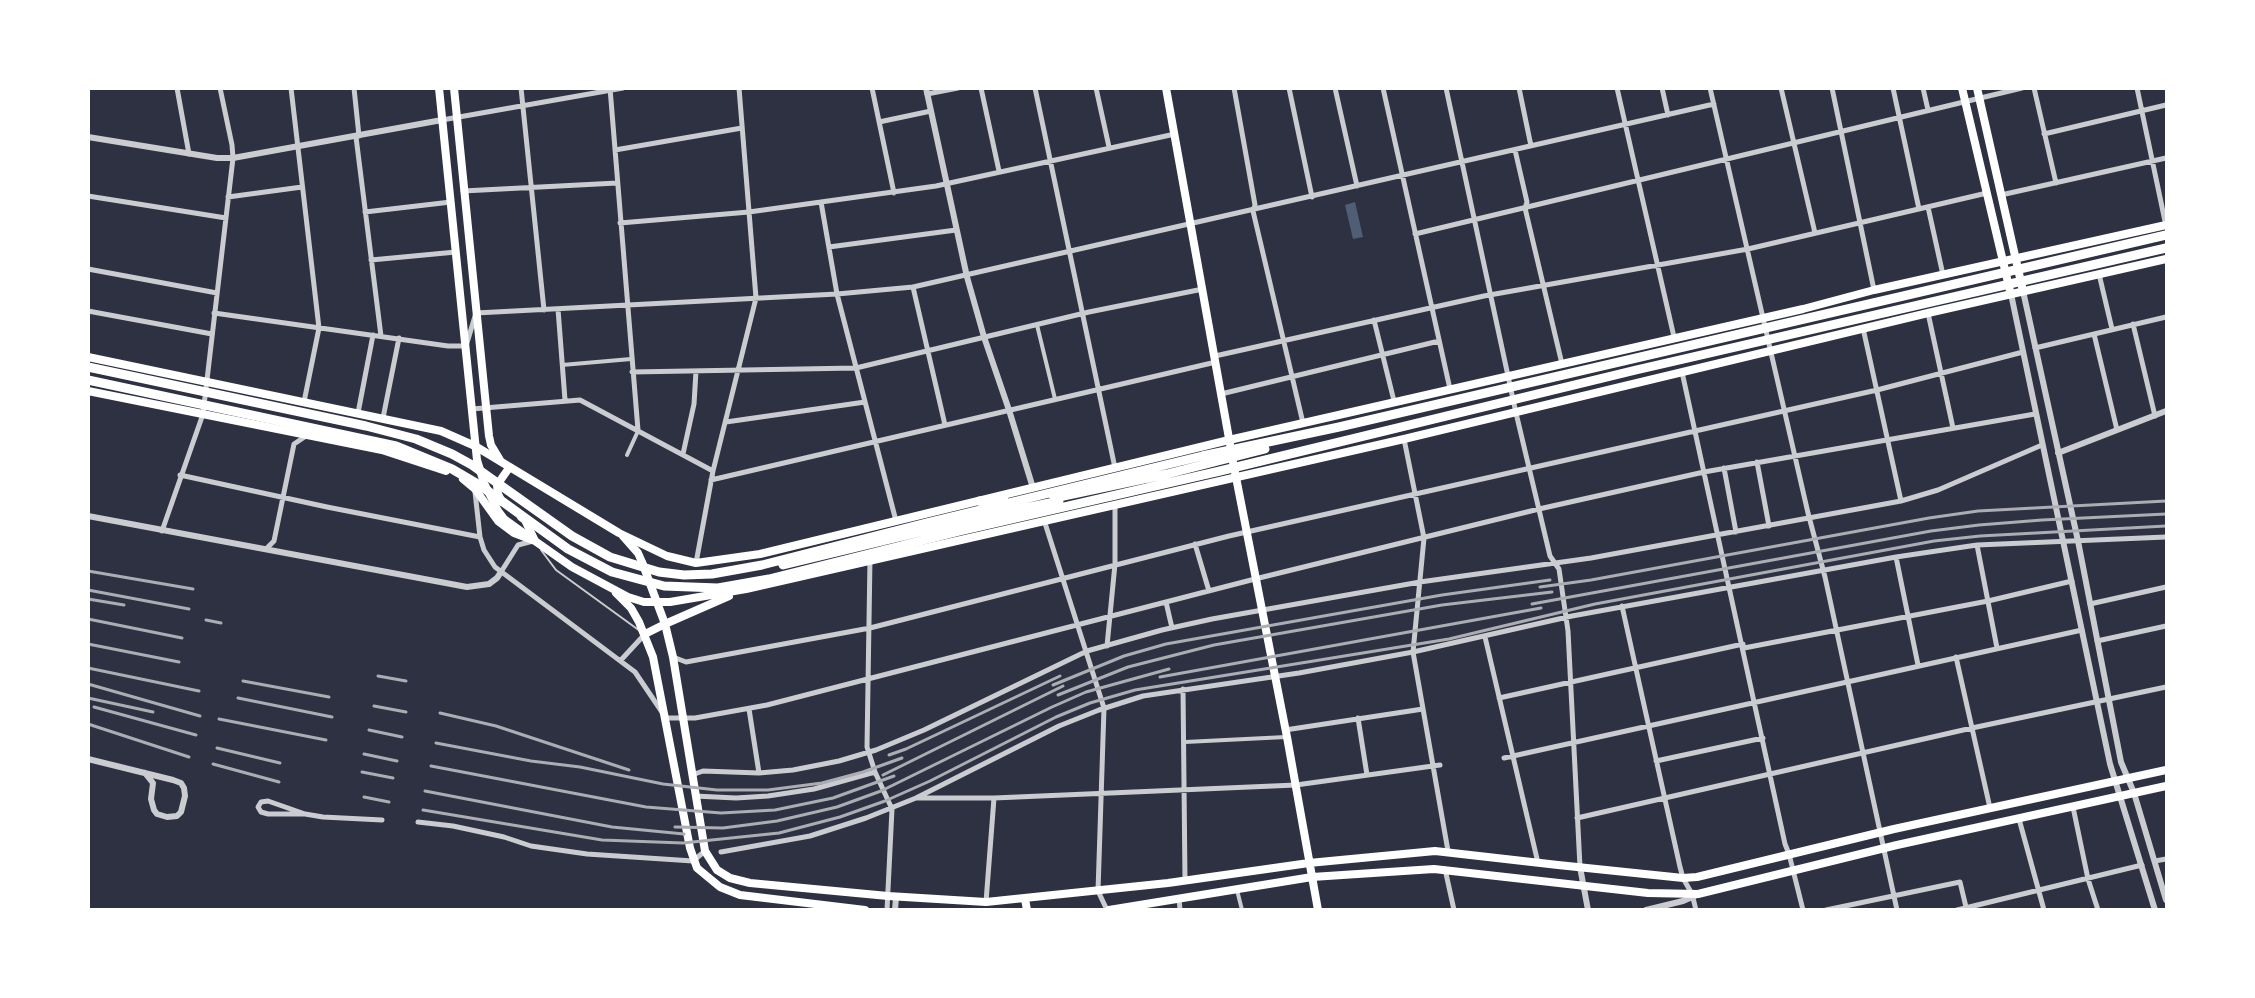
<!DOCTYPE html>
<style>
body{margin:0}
#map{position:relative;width:2255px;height:998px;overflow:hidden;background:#2d3142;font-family:"Space Grotesk",sans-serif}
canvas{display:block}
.frame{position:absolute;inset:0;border:90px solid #fff;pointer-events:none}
</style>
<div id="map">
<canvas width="2255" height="998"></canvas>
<div class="frame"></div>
</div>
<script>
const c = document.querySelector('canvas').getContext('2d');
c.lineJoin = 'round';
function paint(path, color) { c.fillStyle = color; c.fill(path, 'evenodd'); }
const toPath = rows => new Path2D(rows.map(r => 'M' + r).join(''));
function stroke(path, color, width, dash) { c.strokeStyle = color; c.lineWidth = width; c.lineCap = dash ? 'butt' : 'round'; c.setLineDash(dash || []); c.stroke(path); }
paint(toPath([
 [1355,202,1363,237,1353,239,1345,205]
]), '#4f5d75');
stroke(toPath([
 [541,550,556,570,640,631]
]), '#caccd0', 2);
stroke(toPath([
 [1037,325,1055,399],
 [562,365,631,359],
 [627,455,638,431],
 [1185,742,1286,737],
 [1237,890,1242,910]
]), '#caccd0', 4);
stroke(toPath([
 [177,88,189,154],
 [291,88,319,328,304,402],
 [354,88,359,136],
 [521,88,544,310],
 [610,88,638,430],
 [872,88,894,193],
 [981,88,999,171],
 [1035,88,1115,468],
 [1096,88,1109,147],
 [1234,88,1255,205,1253,211,1303,423],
 [1289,88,1312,197],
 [1335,88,1357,186],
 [1383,88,1450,389],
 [1446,88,1516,413,1550,556,1559,569,1568,631,1580,867],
 [1519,88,1531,146],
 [1617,88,1674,337],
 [1662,88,1668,115],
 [1710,88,1808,513,1825,577,1897,910],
 [1781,88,1815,233],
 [1832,88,1874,290],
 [1893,88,1919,209],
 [1923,88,1928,110],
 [2034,88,2056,183],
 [2137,88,2166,226],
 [927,94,958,88],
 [442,120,623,88],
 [879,122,931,111],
 [2044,134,2166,105],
 [356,137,381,336],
 [615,150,742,128],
 [1515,150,1527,202,1525,208,1562,364],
 [463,191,617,183],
 [2001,195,2166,158],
 [88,196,226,218],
 [228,197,302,187],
 [821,202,837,294,896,521],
 [1928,207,1943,275],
 [365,212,451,202],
 [620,223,749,212,936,186,1175,134],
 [1415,234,2022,88],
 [829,247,956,230],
 [371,260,456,252],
 [88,269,217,293],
 [2099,274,2112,329],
 [913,287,945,425],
 [558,309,565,400],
 [88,311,212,334],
 [214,313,448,346,466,346,476,313,837,294,913,287,1714,104],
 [1928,313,1953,428],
 [1374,320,1394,401],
 [2133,324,2155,416],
 [1863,328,1901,501],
 [2094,334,2117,430],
 [2035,348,2166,317],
 [1215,356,1484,296,1748,249,1987,193],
 [632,372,856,368,1089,312,1203,289],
 [1682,372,1785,844,1789,854,1803,910],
 [1221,394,1439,341],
 [472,409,580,400,713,471],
 [358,413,373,335],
 [383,418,399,338],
 [726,422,865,402],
 [1404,439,1424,538,1413,652,1448,851],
 [683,454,694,404,696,371],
 [1757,462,1769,526],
 [1724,468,1736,532],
 [180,475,327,507,480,537],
 [711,480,1216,362],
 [475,492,480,537,484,550,495,567,635,672,666,718,695,718,767,705,1255,579,1539,509,1704,472,2035,414],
 [1044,520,1104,708,1098,891,1107,910],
 [162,531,203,414,233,158,232,145,220,88],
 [1195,544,1209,591],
 [1977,545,1997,648],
 [266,549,274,541,294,444,306,436],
 [1896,557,1918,665],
 [870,559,867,747,875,772,892,809,887,910],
 [696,563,713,471,756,298,739,88],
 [501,572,518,545,533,541],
 [1166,602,1172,628],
 [2090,604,2166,587],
 [1622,606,1680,867,1683,878,1692,894,1696,910],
 [1485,637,1538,863],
 [2097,641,2166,626],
 [1107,646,1115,564,1115,504],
 [1744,648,1988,601,2072,581],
 [673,657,686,662,870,628,1229,536,1877,390,2023,352],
 [1956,657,1990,808],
 [621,660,645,634],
 [1183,689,1185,880],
 [1499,698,1743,644],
 [749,709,759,773],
 [1358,718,1367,775],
 [1285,730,1423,709],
 [1504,758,2082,630],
 [1656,761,1763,738],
 [692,775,703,771,759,773,793,770,839,761,876,750,924,730,1087,651,1162,630,1212,619,1420,582,1591,558,1901,501,1938,490,2042,445],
 [695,796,736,798,768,796,814,789,875,772],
 [918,798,994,798,1296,785,1440,765],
 [2073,807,2088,879,2098,910],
 [305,814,268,814,261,812,258,807,261,802,268,801,305,814,323,817,382,820],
 [1577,818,1972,728,2166,687],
 [2019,819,2044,910],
 [418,822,453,826,504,837,531,846,587,854,693,861,705,851],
 [721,852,810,836,866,818,916,798,1059,726,1099,710,1143,696,1299,673,1413,652,1572,616,1896,557,1977,545,2166,537],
 [2155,861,2166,859],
 [1445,869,1454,910],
 [1179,898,1180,910],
 [986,902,994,798],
 [1826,910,1960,882,1966,907],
 [1957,910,2142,865]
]), '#caccd0', 5);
stroke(toPath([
 [926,88,967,277,984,337,1009,410,1033,488],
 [88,137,217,158,233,158,442,120],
 [2023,291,2078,541,2121,762,2134,793,2166,900],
 [2011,294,2110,764,2155,910],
 [2058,453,2166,411],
 [88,516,467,587,489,584,497,578,501,572],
 [88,759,173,780,181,783,184,788,185,796,181,812,177,816,167,817,157,814,154,810,151,799,153,783,145,773],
 [1580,867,1588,910],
 [895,910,896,897],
 [1646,910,1683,901,1697,895]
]), '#caccd0', 6);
stroke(toPath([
 [439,88,477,460,484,483,498,511,504,519,529,537],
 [454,88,489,436,491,445,500,460],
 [1166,88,1230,444],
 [1233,462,1287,737,1318,910],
 [623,536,638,553,642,562,665,624,673,657,705,851,717,870,730,878,750,883,888,896,986,902,1168,883,1309,863,1435,851,1558,865,1683,878,1697,877,1894,829,2166,770],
 [616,593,631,608,639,622,653,657,690,848,697,868,720,887,740,895,865,910],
 [1025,899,1027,910],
 [1109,910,1312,877,1434,869,1648,893,1698,894,1897,845,2166,786]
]), '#fff', 8);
stroke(toPath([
 [1962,88,2010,291],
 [1977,88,2023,291]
]), '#fff', 8);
stroke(toPath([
 [88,357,441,431,475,446,619,533,667,556,696,563,760,554,1229,440,1803,309,1874,290,2166,225],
 [88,391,382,450,446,471],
 [463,479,475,489,498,521,514,533,535,541,572,567,628,597,644,602,670,602,746,589,1404,439,1928,313,2166,259],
 [502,502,498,494,497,485,509,468],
 [521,517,525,520,535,541],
 [645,634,665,624,729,596]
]), '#fff', 8);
stroke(toPath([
 [88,367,366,426,416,439,452,454,472,465,572,536,610,557,659,572,684,575,712,574,762,565,926,523,1202,456,1339,427,2166,235],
 [88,380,396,446,452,469,481,486,568,549,612,572,664,586,718,588,769,579,960,531,1220,471,1636,370,2166,248],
 [1054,498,1167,474,1265,449],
 [979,501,1004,500],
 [783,565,978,518,1059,501]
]), '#fff', 9);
stroke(toPath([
 [88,571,193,589],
 [1540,587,1591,580,1929,518,1978,511,2166,501],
 [88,590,189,609],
 [88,599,124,605],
 [1532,604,1931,531,1979,525,2042,520,2166,514],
 [88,619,182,638],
 [206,620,221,623],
 [88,644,179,662],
 [88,668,199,691],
 [378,676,406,681],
 [1160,677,1541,608],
 [243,681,329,697],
 [88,684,200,716],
 [1053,685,1124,656,1166,644,1442,595,1550,580],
 [1058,695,1128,667,1214,645,1442,605,1552,592],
 [88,698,153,712],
 [238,698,332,717],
 [374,706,406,712],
 [94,707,196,735],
 [440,713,496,726,629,770],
 [219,719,326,740],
 [88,724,189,757],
 [369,730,402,737],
 [436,743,531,761,580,767,663,784,717,790,768,790,822,783,863,772,902,758],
 [217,748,280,763],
 [364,754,397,761],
 [889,755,906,749,1060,676],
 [213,764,279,782],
 [431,766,646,807,721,813,775,810,833,798,894,776],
 [362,772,393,778],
 [883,775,1063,686],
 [425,791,612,827,684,834],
 [364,797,389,802],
 [423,810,602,840,683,843,779,833,840,817,885,801,930,781,1056,717,1090,703,1135,690,1449,639,1595,604,1934,541,1980,536,2166,526],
 [675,827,723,828,777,821,837,807,881,791,1052,707,1086,692,1169,669]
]), '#abadb3', 3);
</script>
